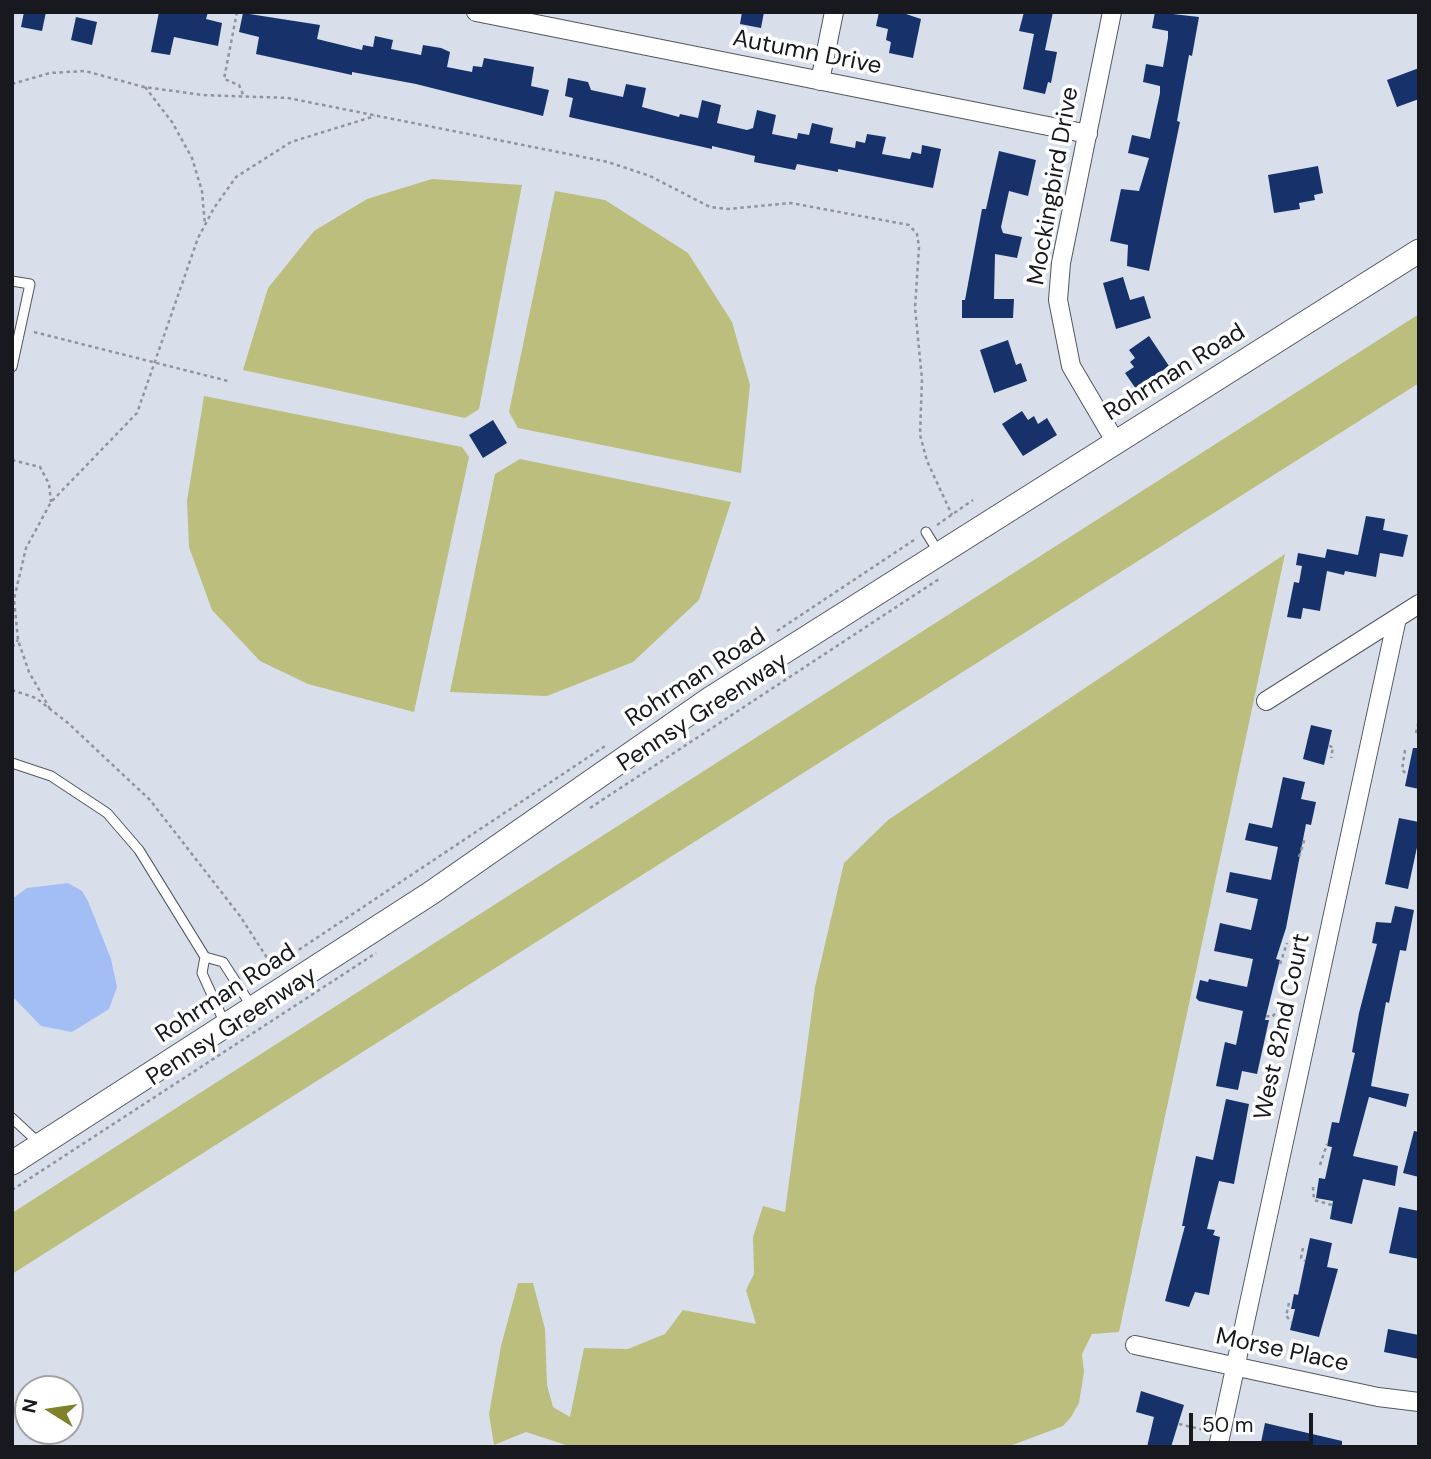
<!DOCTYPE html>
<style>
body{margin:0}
#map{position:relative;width:1431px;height:1459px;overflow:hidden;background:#d8dfeb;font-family:"DM Sans",sans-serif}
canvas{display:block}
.frame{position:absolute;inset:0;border:14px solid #17191e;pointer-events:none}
.north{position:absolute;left:14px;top:1375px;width:70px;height:70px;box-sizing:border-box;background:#fff;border:2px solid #a2a3a5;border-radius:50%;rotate:282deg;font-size:19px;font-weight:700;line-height:28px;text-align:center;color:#17191e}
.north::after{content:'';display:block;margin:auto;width:24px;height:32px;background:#80822b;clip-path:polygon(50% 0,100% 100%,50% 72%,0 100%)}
.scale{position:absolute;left:1189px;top:1413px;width:124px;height:32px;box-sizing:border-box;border:4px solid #17191e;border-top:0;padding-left:9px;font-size:21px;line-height:24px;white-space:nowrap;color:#17191e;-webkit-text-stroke:5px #fff;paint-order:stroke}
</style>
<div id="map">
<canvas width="1431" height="1459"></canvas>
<div class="frame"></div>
<div class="north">N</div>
<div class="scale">50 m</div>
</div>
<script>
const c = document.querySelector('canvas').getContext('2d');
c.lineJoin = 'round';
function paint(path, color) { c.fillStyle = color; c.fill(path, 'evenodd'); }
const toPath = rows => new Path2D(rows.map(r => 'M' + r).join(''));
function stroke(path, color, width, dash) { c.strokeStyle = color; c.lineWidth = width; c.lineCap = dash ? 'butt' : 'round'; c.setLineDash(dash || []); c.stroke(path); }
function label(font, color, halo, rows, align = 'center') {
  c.font = font + ' "DM Sans",sans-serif'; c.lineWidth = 7; c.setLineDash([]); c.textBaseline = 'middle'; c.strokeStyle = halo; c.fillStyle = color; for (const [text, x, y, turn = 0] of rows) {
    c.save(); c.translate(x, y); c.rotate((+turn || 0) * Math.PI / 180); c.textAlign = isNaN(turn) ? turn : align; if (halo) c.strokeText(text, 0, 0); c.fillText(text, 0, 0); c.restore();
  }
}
paint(toPath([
 [432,179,522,185,479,409,465,418,243,370,268,288,314,231,367,199],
 [555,191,605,200,688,253,732,322,750,385,741,473,518,428,509,412],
 [1419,314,1419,383,12,1274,12,1213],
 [204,396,462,447,469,457,414,712,308,684,260,661,212,610,189,547,187,501],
 [520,459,731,502,699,600,633,662,547,696,450,692,495,474],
 [1285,554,1119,1332,1092,1334,1082,1354,1084,1372,1079,1403,1071,1417,1063,1426,1007,1447,572,1447,526,1432,494,1445,489,1414,501,1346,518,1283,533,1283,545,1329,547,1385,553,1407,570,1417,584,1348,628,1349,665,1334,683,1310,756,1324,746,1290,754,1274,753,1237,763,1206,785,1212,815,987,844,863,888,820]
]), '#bbbe7d');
paint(toPath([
 [68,883,82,891,88,901,111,959,117,987,109,1009,72,1032,41,1026,12,996,12,899,27,888]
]), '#a2bef4');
paint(toPath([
 [24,12,46,12,42,31,21,27],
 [159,12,208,12,206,19,222,23,218,46,174,37,170,55,151,52],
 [742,12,764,12,761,28,740,24],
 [879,12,900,12,921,19,913,58,889,53,891,42,886,40,888,29,876,26],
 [1024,12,1053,12,1045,50,1057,52,1051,83,1048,82,1045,94,1023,89,1034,34,1019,31],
 [1155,12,1199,17,1192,56,1189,55,1177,121,1180,122,1149,271,1127,266,1128,245,1110,241,1121,189,1139,191,1149,158,1128,153,1132,135,1150,139,1160,93,1160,86,1143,82,1146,64,1163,67,1168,38,1168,31,1152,28],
 [243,13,320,25,317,39,362,50,363,45,373,47,375,36,393,40,391,49,421,55,423,45,441,48,450,52,447,67,472,72,473,66,482,67,484,58,534,67,531,86,549,90,543,116,416,84,352,72,352,75,256,54,259,37,239,32],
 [76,17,97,22,92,45,71,40],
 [1419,68,1419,99,1397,107,1387,80],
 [568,78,588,82,591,90,623,97,626,84,646,88,642,107,679,117,680,114,698,118,702,100,721,105,717,123,747,130,753,128,757,110,776,115,772,134,797,139,798,133,809,135,812,123,833,128,830,143,855,148,856,141,865,143,867,134,886,137,882,154,910,159,912,152,921,154,922,145,941,149,933,188,838,169,838,172,797,164,795,170,754,162,755,156,746,154,712,146,712,149,569,117,573,98,565,96],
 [999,151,1036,160,1028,196,1009,191,1001,227,1003,233,1022,237,1017,258,995,254,994,299,1014,299,1013,318,962,318,962,300,965,300,982,209,986,209],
 [1318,166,1323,193,1314,195,1315,200,1299,203,1300,209,1274,213,1268,175],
 [1123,277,1130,300,1144,296,1151,318,1116,329,1103,283],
 [1149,336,1169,366,1136,389,1125,373,1134,367,1130,362,1135,358,1129,350],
 [1008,340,1016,365,1021,363,1027,381,994,393,980,350],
 [1022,411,1028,420,1034,416,1038,424,1047,418,1057,435,1023,456,1002,424],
 [493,420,507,443,483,458,469,435],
 [1366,516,1385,519,1383,530,1408,535,1403,557,1380,553,1376,577,1345,571,1344,575,1327,571,1320,611,1303,608,1301,619,1287,617,1294,582,1299,583,1302,566,1296,565,1298,553,1325,558,1327,549,1358,555],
 [1311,725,1332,730,1324,765,1303,759],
 [1413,748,1419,748,1419,789,1405,786],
 [1283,777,1305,782,1301,799,1316,802,1311,825,1306,824,1286,928,1276,959,1280,960,1265,1020,1269,1020,1257,1074,1242,1071,1238,1090,1216,1086,1225,1042,1236,1045,1243,1011,1199,1001,1196,998,1200,980,1208,982,1209,979,1247,987,1253,959,1214,951,1220,923,1251,930,1258,899,1226,892,1230,872,1271,880,1278,847,1245,840,1249,823,1272,828],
 [1399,818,1419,822,1419,838,1408,889,1385,884],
 [1395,906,1414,910,1406,951,1400,950,1389,1003,1386,1002,1371,1086,1409,1094,1406,1107,1369,1097,1353,1156,1398,1166,1395,1186,1363,1179,1352,1224,1330,1219,1333,1201,1316,1198,1319,1178,1325,1179,1332,1147,1327,1146,1332,1122,1339,1123,1355,1053,1352,1052,1359,1013,1377,944,1372,943,1376,922,1391,923],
 [1226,1099,1249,1104,1234,1184,1219,1181,1207,1229,1215,1230,1213,1235,1220,1237,1209,1295,1195,1292,1189,1307,1165,1301,1185,1226,1182,1226,1196,1156,1213,1160],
 [1414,1131,1419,1132,1419,1177,1403,1173],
 [1399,1207,1419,1211,1419,1259,1389,1253],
 [1310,1238,1332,1243,1327,1267,1338,1269,1319,1337,1290,1330,1295,1309,1291,1309,1294,1294,1298,1295],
 [1388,1329,1419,1335,1419,1359,1384,1352],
 [1141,1391,1184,1405,1171,1447,1147,1447,1154,1417,1136,1412],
 [1265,1423,1342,1441,1342,1447,1260,1447]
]), '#17326a');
const service = toPath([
 [12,281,30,284,12,367],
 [926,532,939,553],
 [12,763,51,776,107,813,139,850,205,957,202,973,225,1024],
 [205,957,223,962,252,1007],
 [12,1118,39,1143]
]);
const minor = toPath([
 [476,12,1088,134],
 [1112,12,1061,263,1058,300,1071,366,1115,441],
 [820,81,834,12],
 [1266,701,1419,604],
 [1135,1345,1378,1397,1419,1402],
 [1218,1447,1397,618]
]);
const tertiary = toPath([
 [12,1163,431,893,711,698,1419,251]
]);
stroke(service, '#515762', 11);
stroke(minor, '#515762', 20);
stroke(tertiary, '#515762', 25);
stroke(toPath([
 [237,12,224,79,239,85,244,97],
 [12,84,50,73,85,71,144,87,203,95,288,98,608,162,650,176,710,207,728,209,791,203,909,225,917,234,919,247,915,308,922,379,920,435,927,461,952,515],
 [145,87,172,122,192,158,202,191,205,225],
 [34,332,228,381],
 [12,460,40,467,49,484,51,502],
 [937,525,973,500],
 [777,631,917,538],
 [12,647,18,640],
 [12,690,36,698,68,723,150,800,240,916,273,967],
 [50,709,29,672,18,640,14,599,26,548,51,502,137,413,198,238,214,208,236,177,291,142,375,116],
 [1416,733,1419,720],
 [1329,746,1333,747,1331,758],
 [1405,750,1402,770,1407,774],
 [590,808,939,579],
 [1299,857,1305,838],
 [1280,964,1287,943],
 [273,971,273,967,605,746],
 [1266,1016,1272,1017,1286,1001],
 [1320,1165,1327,1144],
 [1313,1187,1314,1200,1332,1205],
 [12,1190,376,953],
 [1303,1248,1301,1258,1305,1261],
 [1289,1303,1286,1316,1292,1322],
 [1179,1424,1204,1430]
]), '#8f949d', 2.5, [3.5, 3.5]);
stroke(service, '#fff', 9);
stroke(minor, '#fff', 18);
stroke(tertiary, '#fff', 23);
label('24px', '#17191e', '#fff', [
 ["Autumn Drive",807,53,11],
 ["Mockingbird Drive",1054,186,-80],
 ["Rohrman Road",1175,373,-32],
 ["Rohrman Road",696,678,-33],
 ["Pennsy Greenway",703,713,-33],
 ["Rohrman Road",226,994,-33],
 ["Pennsy Greenway",232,1027,-33],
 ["West 82nd Court",1283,1027,-78],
 ["Morse Place",1282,1351,12]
]);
</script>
